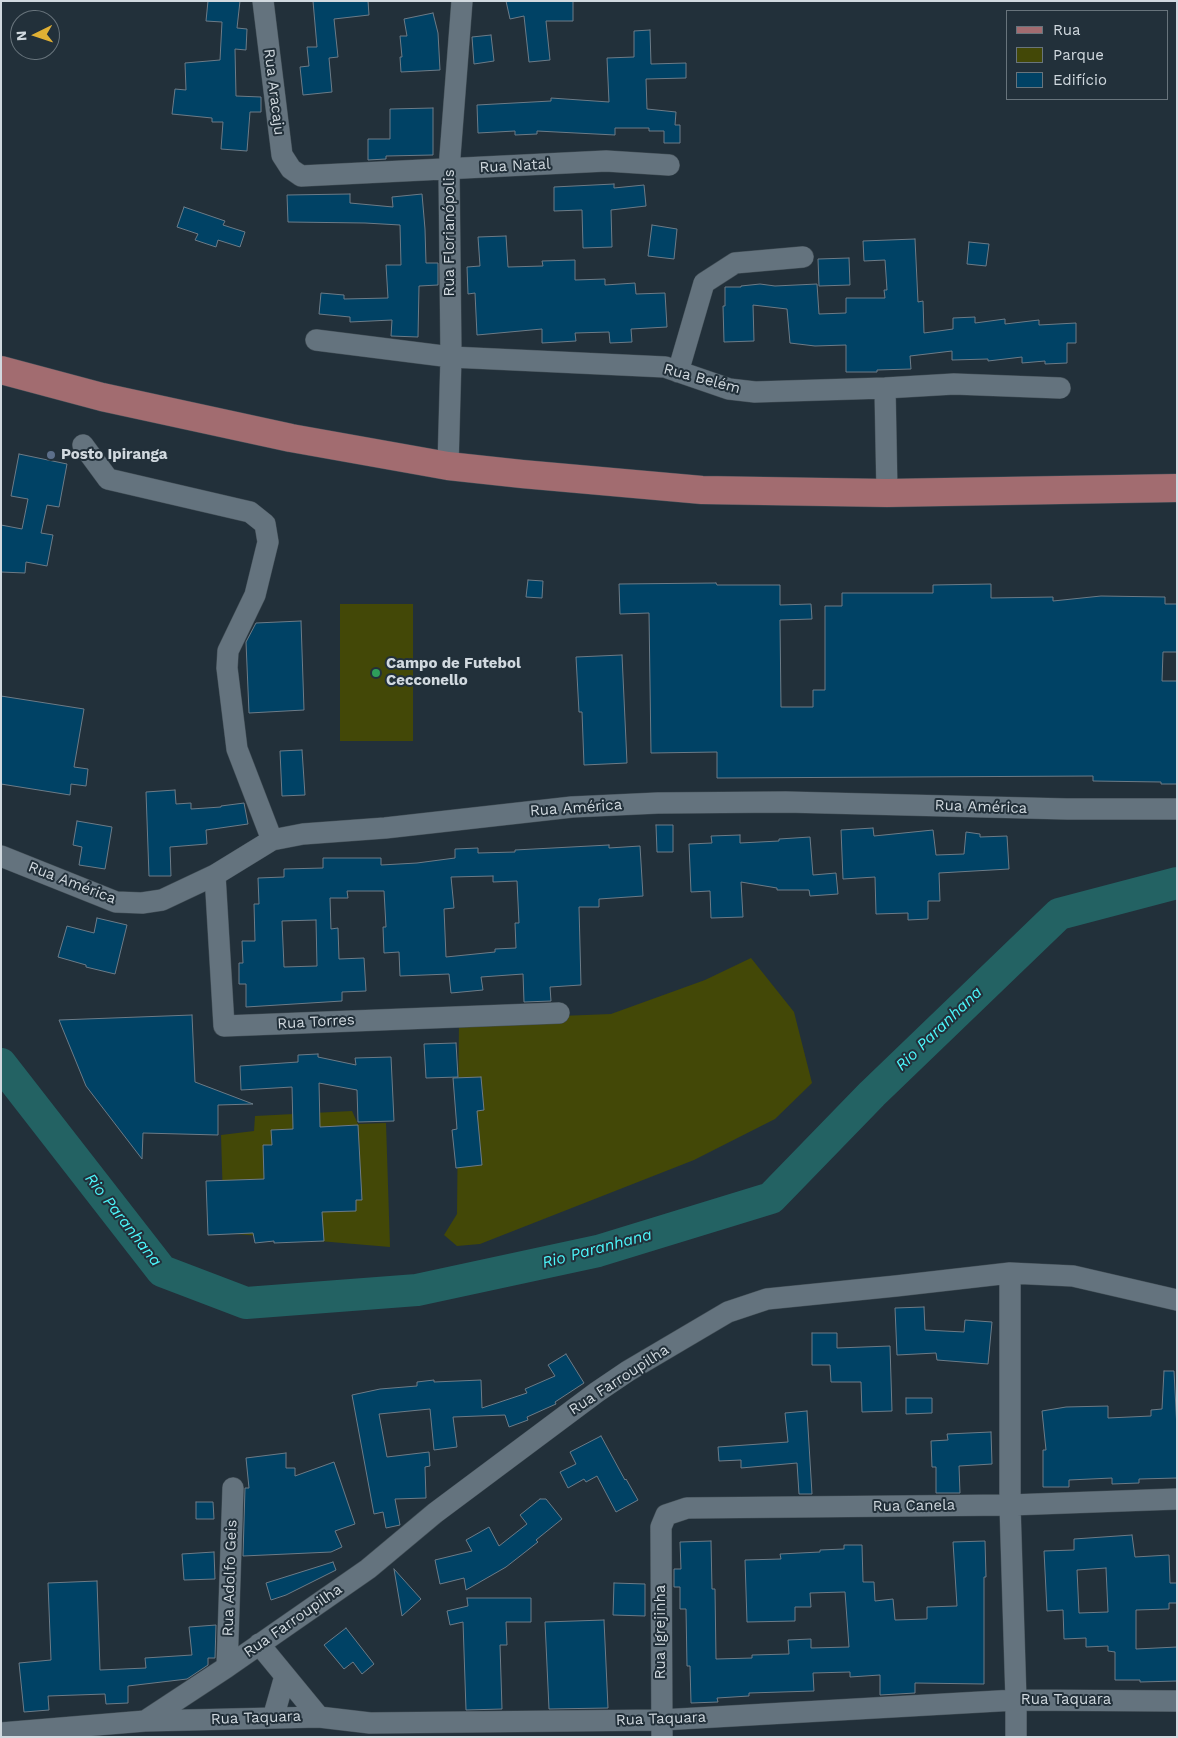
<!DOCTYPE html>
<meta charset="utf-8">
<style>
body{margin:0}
#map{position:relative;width:1178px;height:1738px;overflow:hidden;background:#22303a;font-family:"Work Sans",sans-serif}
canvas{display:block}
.frame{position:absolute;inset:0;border:2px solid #d1d9df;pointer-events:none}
.legend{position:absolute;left:1006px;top:10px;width:162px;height:90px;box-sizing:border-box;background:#22303a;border:1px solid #68747c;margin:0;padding:6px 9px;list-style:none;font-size:15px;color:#d1d9df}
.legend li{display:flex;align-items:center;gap:10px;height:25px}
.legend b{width:25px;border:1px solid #68747c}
.north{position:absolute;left:10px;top:10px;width:50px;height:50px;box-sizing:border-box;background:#22303a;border:1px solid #68747c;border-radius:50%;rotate:266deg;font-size:14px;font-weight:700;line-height:20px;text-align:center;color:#d1d9df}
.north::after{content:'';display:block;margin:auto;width:18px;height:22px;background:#e0b034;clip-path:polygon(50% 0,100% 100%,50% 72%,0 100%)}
</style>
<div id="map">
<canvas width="1178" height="1738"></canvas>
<div class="frame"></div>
<ul class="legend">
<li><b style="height:6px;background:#a26c70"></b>Rua</li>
<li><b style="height:14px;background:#434807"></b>Parque</li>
<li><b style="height:14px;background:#004265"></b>Edifício</li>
</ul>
<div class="north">N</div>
</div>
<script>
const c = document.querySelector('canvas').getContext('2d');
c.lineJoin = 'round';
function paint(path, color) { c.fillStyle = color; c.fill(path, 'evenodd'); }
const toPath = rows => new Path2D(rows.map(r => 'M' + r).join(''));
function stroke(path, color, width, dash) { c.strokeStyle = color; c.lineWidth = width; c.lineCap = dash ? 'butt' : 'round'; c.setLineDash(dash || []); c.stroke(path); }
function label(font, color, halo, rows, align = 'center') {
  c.font = font + ' "Work Sans",sans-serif'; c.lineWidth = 4; c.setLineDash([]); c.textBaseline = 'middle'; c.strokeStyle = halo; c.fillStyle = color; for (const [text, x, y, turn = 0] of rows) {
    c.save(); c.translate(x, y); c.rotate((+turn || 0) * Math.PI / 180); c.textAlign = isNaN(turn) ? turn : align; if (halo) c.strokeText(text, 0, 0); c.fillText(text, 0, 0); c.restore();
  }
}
paint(toPath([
 [340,604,413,604,413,741,340,741],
 [751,958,794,1012,812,1083,775,1119,694,1160,480,1244,457,1246,444,1235,457,1214,459,1020,611,1014,705,980],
 [352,1111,358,1124,386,1123,390,1247,224,1233,221,1135,254,1131,255,1116]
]), '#434807');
stroke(toPath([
 [1,1064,162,1271,246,1303,417,1290,598,1251,771,1198,872,1094,1059,914,1177,883]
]), '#236263', 32);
const building = toPath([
 [208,1,240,1,237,28,247,29,246,50,235,49,236,96,261,97,261,112,250,112,247,151,221,149,223,122,212,122,212,118,172,114,175,89,186,90,185,63,220,60,222,22,206,21,208,1],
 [313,1,368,1,369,15,334,19,338,57,329,58,332,92,303,95,300,67,309,66,307,47,317,47,313,1],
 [506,1,573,1,573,21,546,21,550,60,529,62,524,16,510,19,506,1],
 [433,13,438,33,440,70,401,72,400,57,402,57,400,36,407,36,404,19,433,13],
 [650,30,651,64,686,63,686,78,646,79,647,109,676,112,675,125,680,125,680,143,664,143,664,131,649,131,649,128,615,128,615,135,537,131,537,134,515,135,515,131,478,133,477,105,551,101,551,98,609,102,607,58,634,57,634,31,650,30],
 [491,35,494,61,474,64,472,37,491,35],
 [433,108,433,155,386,156,386,159,368,160,368,139,390,139,390,109,433,108],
 [614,184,614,188,644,185,646,206,611,210,612,247,583,248,582,210,554,211,554,187,614,184],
 [350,194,350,203,393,207,392,197,422,194,425,229,426,263,438,263,438,285,419,286,418,337,391,336,392,320,350,322,350,317,319,314,321,293,344,295,344,299,388,298,386,265,401,265,400,225,365,223,288,222,287,195,350,194],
 [184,207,225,221,223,225,245,232,240,247,218,240,216,247,195,240,198,234,177,227,184,207],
 [652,225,677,229,674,259,648,256,652,225],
 [506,236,508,267,543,266,542,261,575,260,575,280,605,279,605,285,635,283,636,294,665,293,667,327,631,329,632,342,610,343,609,332,575,333,576,341,542,343,542,329,477,335,475,293,468,294,467,267,480,266,478,237,506,236],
 [915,239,918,302,923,301,924,333,953,329,953,318,975,317,975,323,1005,319,1005,324,1039,320,1039,325,1076,323,1076,343,1067,343,1067,363,1045,364,1045,361,1022,363,1022,357,988,361,988,359,952,360,952,351,910,356,911,369,877,370,877,372,846,372,846,345,815,346,790,343,787,309,753,305,754,341,724,342,723,306,725,306,725,287,741,287,741,286,760,284,775,286,817,284,819,314,846,313,846,298,885,298,884,290,887,290,885,260,864,261,863,241,915,239],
 [969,242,989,244,986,266,967,264,969,242],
 [849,258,850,285,819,286,818,259,849,258],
 [19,454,67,464,59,507,47,505,41,533,53,535,47,566,26,562,25,573,1,572,1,525,22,529,28,499,11,496,19,454],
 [528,580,543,581,542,598,526,597,528,580],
 [716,583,717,585,780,585,780,605,811,604,812,619,780,620,781,707,813,707,813,690,825,690,825,606,842,606,842,593,933,593,933,585,991,584,991,598,1053,597,1053,601,1101,596,1165,597,1165,604,1177,604,1177,652,1163,652,1162,681,1177,681,1177,784,1161,784,1161,782,1093,781,1093,776,717,778,717,752,651,753,649,613,620,614,619,584,716,583],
 [301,621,304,710,249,713,246,642,256,623,301,621],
 [622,655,627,763,584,765,582,712,579,712,576,657,622,655],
 [1,696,84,709,74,767,88,769,86,786,71,784,70,795,1,784,1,696],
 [302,750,305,795,282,796,280,751,302,750],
 [175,790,176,804,191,803,191,809,221,807,221,806,244,803,248,824,206,830,207,844,170,847,171,876,149,876,146,792,175,790],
 [77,821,112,827,105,869,79,865,82,847,73,845,77,821],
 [656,825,673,825,673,852,657,852,656,825],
 [873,828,874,836,933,830,936,855,964,854,966,832,980,834,980,837,1007,836,1009,869,939,873,940,901,928,901,928,919,908,920,908,913,876,914,875,877,843,879,841,830,873,828],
 [740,835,740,843,779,841,779,839,810,837,813,875,836,873,838,894,810,896,809,890,777,890,777,888,741,882,743,917,711,918,710,891,691,892,689,844,712,843,711,836,740,835],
 [609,845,609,848,640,846,643,896,599,899,599,907,579,907,581,985,550,987,551,1001,524,1002,523,974,481,977,483,990,451,993,449,974,400,976,399,952,384,953,383,927,386,927,384,891,347,891,348,898,330,898,331,929,338,928,339,959,364,958,366,991,342,992,342,1001,246,1007,246,984,239,984,239,963,243,963,242,941,255,941,254,904,259,904,258,878,284,877,284,869,323,868,323,858,381,858,381,865,417,863,455,858,455,849,478,848,478,853,515,852,515,850,609,845],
 [493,876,493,882,517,881,519,923,515,923,516,948,495,949,495,952,446,957,444,909,454,908,451,877,493,876],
 [316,920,317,966,284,967,282,921,316,920],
 [97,918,127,925,115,974,86,967,86,965,58,957,67,926,94,933,97,918],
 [192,1015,195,1082,253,1104,218,1105,218,1135,143,1133,142,1159,86,1086,59,1020,192,1015],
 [456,1043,458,1077,426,1078,424,1044,456,1043],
 [318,1054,318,1057,356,1065,355,1058,391,1057,394,1121,358,1122,357,1090,319,1083,320,1127,358,1125,362,1200,356,1200,356,1211,322,1212,324,1241,274,1243,274,1241,255,1243,253,1233,208,1235,206,1181,264,1179,263,1145,272,1145,271,1130,293,1129,292,1087,241,1090,240,1066,298,1062,298,1055,318,1054],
 [481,1077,484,1110,477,1111,482,1165,456,1168,452,1130,457,1129,453,1078,481,1077],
 [924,1307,925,1330,964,1332,965,1320,992,1322,988,1364,937,1360,936,1353,897,1355,895,1308,924,1307],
 [812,1333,837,1333,837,1348,890,1346,892,1411,862,1412,861,1382,831,1382,830,1365,812,1365,812,1333],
 [566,1354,584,1383,555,1402,556,1404,527,1417,528,1420,509,1427,505,1415,453,1417,457,1447,434,1450,430,1409,379,1414,387,1457,429,1452,430,1466,425,1467,426,1498,395,1499,400,1525,386,1528,383,1512,374,1514,352,1395,380,1389,417,1386,417,1382,434,1380,434,1382,481,1380,482,1408,527,1393,525,1389,555,1376,548,1365,566,1354],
 [1164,1371,1174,1371,1177,1429,1177,1478,1139,1479,1139,1483,1112,1484,1112,1478,1069,1480,1069,1487,1043,1487,1043,1450,1046,1450,1042,1411,1066,1407,1108,1406,1108,1418,1151,1416,1151,1410,1162,1409,1164,1371],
 [906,1398,932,1398,932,1413,906,1414,906,1398],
 [807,1411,812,1494,799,1494,797,1463,741,1468,741,1460,719,1461,718,1447,788,1442,785,1413,807,1411],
 [991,1432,992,1464,959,1466,960,1493,936,1493,936,1467,932,1467,931,1441,948,1440,947,1434,991,1432],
 [601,1436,625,1480,626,1479,638,1500,616,1512,597,1476,586,1482,584,1479,568,1488,560,1472,576,1464,570,1452,601,1436],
 [286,1453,286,1468,295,1468,295,1476,334,1462,355,1524,335,1531,342,1547,331,1552,243,1556,245,1488,249,1488,246,1458,286,1453],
 [540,1499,546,1499,562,1519,536,1540,538,1542,506,1567,466,1590,464,1578,440,1584,435,1560,472,1551,466,1540,489,1527,499,1546,527,1524,520,1515,540,1499],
 [196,1502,213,1502,214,1519,196,1519,196,1502],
 [1132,1535,1135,1557,1169,1555,1170,1583,1177,1583,1177,1603,1169,1603,1169,1609,1136,1610,1136,1649,1177,1647,1177,1681,1140,1682,1140,1680,1115,1680,1115,1652,1108,1651,1108,1646,1086,1647,1086,1638,1064,1639,1063,1610,1047,1611,1044,1551,1074,1550,1074,1539,1132,1535],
 [1106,1568,1108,1612,1079,1613,1077,1570,1106,1568],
 [711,1541,712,1589,715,1589,716,1659,752,1658,752,1655,789,1654,788,1640,811,1639,811,1648,849,1647,845,1592,810,1593,811,1607,795,1607,795,1621,747,1622,745,1560,781,1559,780,1554,820,1552,820,1550,844,1549,844,1545,862,1545,863,1582,874,1582,875,1601,893,1599,895,1620,927,1619,927,1607,957,1606,953,1542,985,1541,986,1577,984,1577,984,1684,915,1683,915,1693,880,1695,880,1675,850,1677,850,1672,813,1673,814,1691,749,1693,749,1696,717,1698,718,1702,691,1703,690,1666,687,1666,686,1609,680,1609,680,1587,674,1587,674,1569,681,1569,680,1542,711,1541],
 [214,1552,215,1579,184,1580,182,1554,214,1552],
 [333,1562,336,1570,286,1595,271,1600,266,1583,333,1562],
 [394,1569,421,1599,402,1616,394,1569],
 [97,1581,100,1670,146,1668,145,1658,192,1655,189,1627,216,1625,215,1658,208,1658,208,1665,187,1679,128,1686,128,1703,106,1704,105,1694,48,1696,49,1710,24,1712,19,1663,51,1660,48,1583,97,1581],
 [614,1583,645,1584,645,1616,613,1615,614,1583],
 [467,1598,531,1598,531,1622,506,1622,507,1645,500,1645,502,1709,466,1710,463,1622,450,1625,447,1611,468,1606,467,1598],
 [604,1620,608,1708,549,1709,545,1622,604,1620],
 [346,1628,374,1664,362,1674,353,1662,344,1669,324,1645,346,1628]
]);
paint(building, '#004265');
stroke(building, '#6c7b87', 1);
const minor = toPath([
 [263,1,282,155,291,169,301,176,606,161,669,165],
 [316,340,451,357,665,367,729,389,755,392,885,388,954,384,1060,388],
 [678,372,704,283,735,263,803,257],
 [885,388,887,493],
 [83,445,108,479,250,512,265,524,268,542,255,595,228,651,227,668,237,749,272,840],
 [448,466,451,357,449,169,462,1],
 [1,856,116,902,142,903,162,900,215,875,272,840,303,834,385,828,572,807,658,803,786,802,1067,809,1177,809],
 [215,875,224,1026,559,1013],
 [1010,1273,1010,1505,1016,1700,1016,1737],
 [259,1644,319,1717],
 [227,1667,233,1488],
 [273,1718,285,1676],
 [145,1721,227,1667,368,1569,435,1513,597,1392,628,1371,728,1312,767,1299,896,1286,1010,1273,1073,1276,1177,1300],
 [1,1733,145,1721,319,1717,370,1723,661,1720,1016,1700,1177,1701],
 [662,1737,661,1527,666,1515,687,1508,1010,1505,1177,1499]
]);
const major = toPath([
 [1,370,102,397,291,438,448,466,522,474,702,490,887,493,1177,488]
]);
stroke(minor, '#424e56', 22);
stroke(major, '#424e56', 29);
stroke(minor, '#64737e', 21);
stroke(major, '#a26c70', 28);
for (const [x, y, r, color] of [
 [51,455,5,"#5c6f8a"],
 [376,673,5,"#2e9e5b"]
]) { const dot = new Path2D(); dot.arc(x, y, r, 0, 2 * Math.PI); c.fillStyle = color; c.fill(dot); stroke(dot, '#22303a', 2); }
label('15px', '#d1d9df', '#22303a', [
 ["Rua Aracaju",274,92,83],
 ["Rua Natal",515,166,-3],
 ["Rua Florianópolis",450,233,-90],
 ["Rua Belém",702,379,15],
 ["Rua América",981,807,2],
 ["Rua América",576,808,-4],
 ["Rua América",72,883,21],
 ["Rua Torres",316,1022,-3],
 ["Rua Farroupilha",619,1380,-33],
 ["Rua Canela",914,1506,-1],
 ["Rua Adolfo Geis",230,1578,-88],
 ["Rua Farroupilha",293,1621,-35],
 ["Rua Igrejinha",661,1632,-90],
 ["Rua Taquara",1066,1700],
 ["Rua Taquara",256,1718,-2],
 ["Rua Taquara",661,1719,-2]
]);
label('bold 15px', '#d1d9df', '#22303a', [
 ["Posto Ipiranga",61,455],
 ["Campo de Futebol",386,664],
 ["Cecconello",386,681]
], 'left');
label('italic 16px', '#4cf7fb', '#22303a', [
 ["Rio Paranhana",939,1029,-44],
 ["Rio Paranhana",123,1220,52],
 ["Rio Paranhana",597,1249,-15]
]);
</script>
